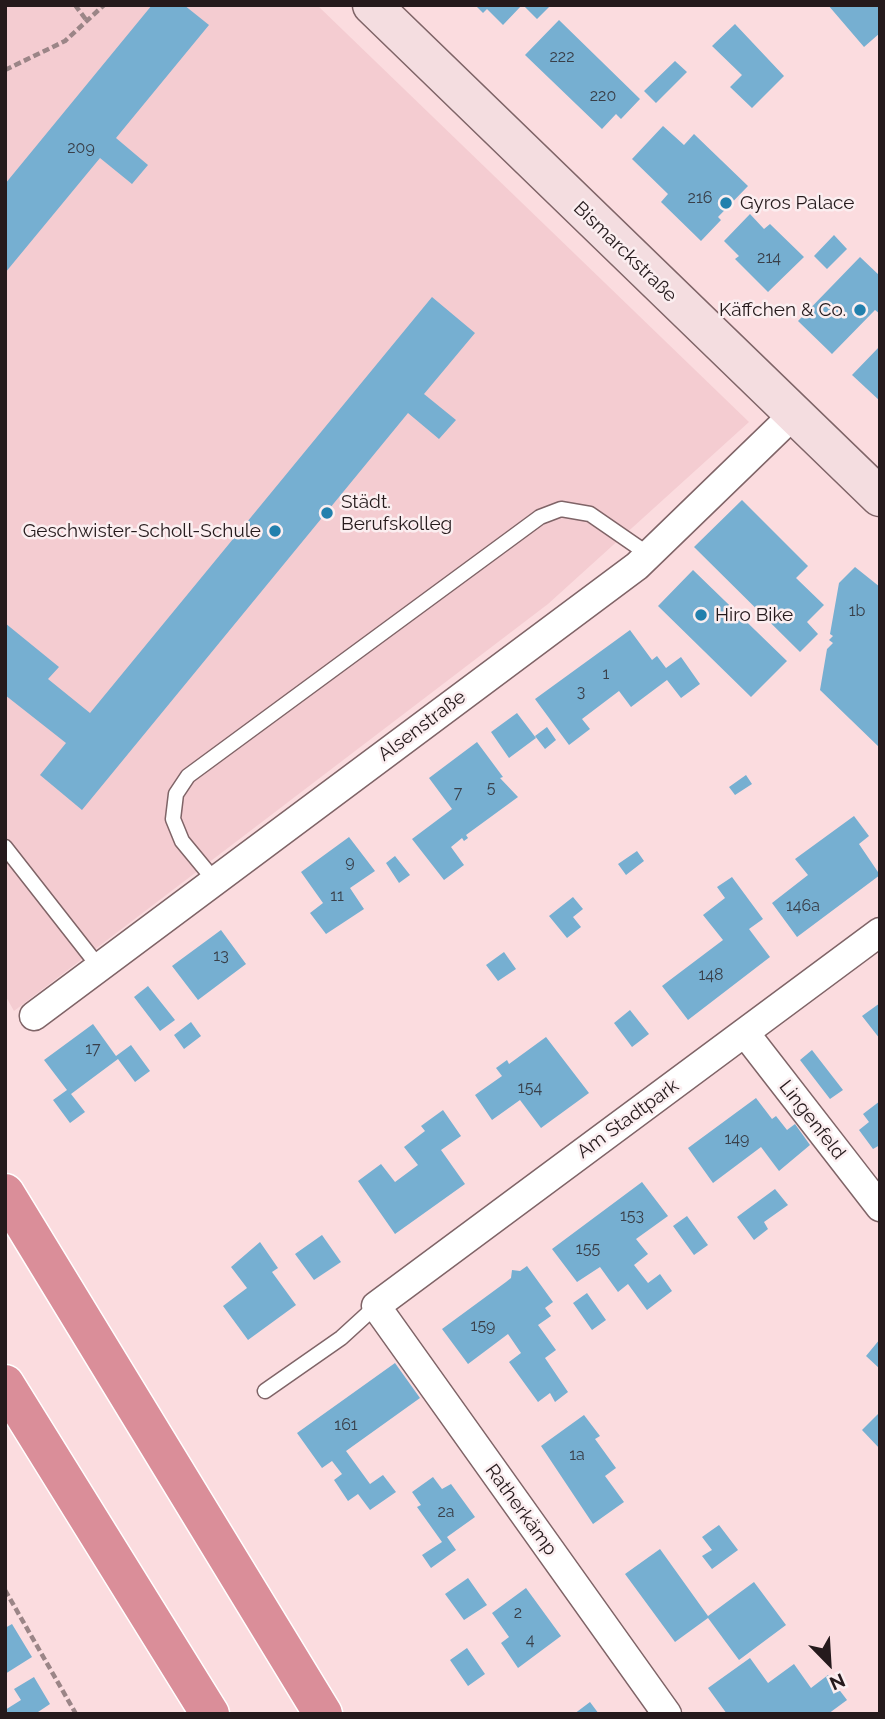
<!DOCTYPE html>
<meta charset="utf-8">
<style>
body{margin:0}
#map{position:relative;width:885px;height:1719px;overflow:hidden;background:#fbdcdf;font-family:Raleway,sans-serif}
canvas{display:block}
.frame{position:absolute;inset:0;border:7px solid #251a1c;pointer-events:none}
.north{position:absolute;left:794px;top:1628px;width:70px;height:70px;-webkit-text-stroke:5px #fbeef0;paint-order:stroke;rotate:156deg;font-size:19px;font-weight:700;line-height:28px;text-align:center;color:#251a1c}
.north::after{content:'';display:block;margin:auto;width:24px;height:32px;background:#251a1c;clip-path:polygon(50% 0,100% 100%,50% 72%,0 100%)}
</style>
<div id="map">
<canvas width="885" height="1719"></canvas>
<div class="frame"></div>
<div class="north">N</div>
</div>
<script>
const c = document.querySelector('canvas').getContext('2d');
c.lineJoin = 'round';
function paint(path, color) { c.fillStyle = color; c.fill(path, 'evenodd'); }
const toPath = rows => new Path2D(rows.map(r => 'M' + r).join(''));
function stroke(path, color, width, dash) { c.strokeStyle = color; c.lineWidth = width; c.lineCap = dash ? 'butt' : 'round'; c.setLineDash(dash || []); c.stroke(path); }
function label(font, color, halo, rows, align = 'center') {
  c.font = font + ' Raleway,sans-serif'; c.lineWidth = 5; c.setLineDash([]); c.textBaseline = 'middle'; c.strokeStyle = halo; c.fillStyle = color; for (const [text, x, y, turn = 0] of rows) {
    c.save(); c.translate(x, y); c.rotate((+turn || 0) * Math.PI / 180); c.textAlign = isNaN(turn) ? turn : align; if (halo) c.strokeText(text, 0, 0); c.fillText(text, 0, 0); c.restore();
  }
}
paint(toPath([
 [5,5,317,5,749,422,548,604,14,1011,5,995]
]), '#f4ccd1');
paint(toPath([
 [152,5,184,5,209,25,116,138,148,165,132,184,100,158,5,273,5,184],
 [475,5,522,5,503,25,487,9,483,13],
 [523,5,551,5,537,19],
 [828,5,880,5,880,33,864,47],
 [559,20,640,99,621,119,616,114,602,129,525,55],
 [735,24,784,76,752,108,730,87,742,75,712,46],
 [675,61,687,72,656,103,644,91],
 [663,126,684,145,694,134,748,186,718,217,721,220,701,241,661,202,668,194,632,159],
 [750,214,764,229,770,224,804,257,768,292,735,259,739,256,724,241],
 [834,235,847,249,827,269,814,256],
 [860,257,880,276,880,314,875,310,832,354,798,321],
 [432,297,475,333,424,394,456,420,439,439,408,413,82,810,40,775,66,743,5,695,5,623,59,667,48,679,90,713],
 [880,346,880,401,852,375],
 [742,500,808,566,796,578,824,605,807,622,818,634,800,652,694,547],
 [855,567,880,587,880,748,820,690,827,649,833,643,829,640,833,636,830,634,839,583],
 [693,570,787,661,751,697,658,606],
 [630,630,652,660,657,656,666,668,681,657,700,684,681,698,667,680,631,707,619,691,582,719,590,729,569,745,535,699],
 [517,713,536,738,509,758,491,732],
 [547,727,556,740,545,749,535,736],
 [477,742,503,777,500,778,518,797,466,835,468,838,464,841,462,838,451,847,464,865,444,880,412,839,452,809,429,778],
 [746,775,752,784,735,795,729,787],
 [854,816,869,836,859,844,880,875,797,937,772,903,808,875,795,859],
 [349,837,375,871,350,888,364,909,326,934,310,913,323,903,301,872],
 [637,851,644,861,626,875,618,864],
 [395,856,410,875,399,883,386,863],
 [732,877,763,919,749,929,770,957,688,1020,662,986,723,940,703,915,725,898,717,887],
 [573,897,583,909,573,917,581,927,567,938,549,916],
 [221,930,246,964,198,1000,172,966],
 [504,952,516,969,498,981,486,965],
 [148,986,175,1020,160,1031,134,997],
 [880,1003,880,1039,862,1016],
 [630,1010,649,1034,632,1047,614,1023],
 [191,1022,201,1036,184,1049,174,1035],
 [93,1024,116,1056,131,1045,150,1071,135,1082,118,1059,71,1094,85,1112,70,1123,53,1100,67,1090,44,1060],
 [546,1037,589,1093,541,1128,520,1100,492,1120,475,1095,502,1076,496,1068,507,1060,509,1064],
 [812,1050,843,1090,830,1099,800,1060],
 [756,1098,772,1119,776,1116,787,1130,795,1124,810,1145,779,1171,761,1147,713,1183,688,1148],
 [880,1101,880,1145,873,1149,859,1130,869,1122,863,1114],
 [443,1110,461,1136,441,1150,465,1184,395,1234,358,1181,381,1164,395,1182,418,1165,404,1147,425,1131,421,1126],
 [642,1182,668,1216,636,1239,648,1254,634,1265,648,1283,660,1274,672,1291,647,1310,628,1284,618,1292,600,1267,577,1282,552,1249],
 [775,1189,788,1205,764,1222,768,1229,754,1240,737,1217],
 [687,1216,708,1245,694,1255,673,1226],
 [322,1235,341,1262,314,1280,295,1254],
 [260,1242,278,1268,272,1272,296,1305,248,1340,223,1306,247,1288,231,1267],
 [527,1266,553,1302,545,1308,551,1316,538,1325,556,1350,545,1358,568,1392,555,1402,550,1393,538,1402,509,1362,521,1353,508,1334,468,1364,442,1329,506,1282,511,1278,512,1270,520,1271],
 [587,1293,606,1320,592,1330,573,1303],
 [880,1339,880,1369,866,1356],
 [395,1363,420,1398,346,1451,370,1484,383,1475,396,1492,370,1510,358,1494,348,1501,334,1480,342,1474,332,1461,322,1468,297,1433],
 [880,1412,880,1449,862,1430],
 [584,1415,600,1436,595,1439,616,1468,605,1476,624,1502,593,1524,541,1446],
 [433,1477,442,1489,451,1484,475,1517,447,1537,456,1550,431,1568,422,1555,442,1542,417,1507,421,1505,412,1492],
 [719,1525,738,1550,712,1569,702,1556,712,1550,702,1537],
 [660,1549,708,1616,754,1582,786,1625,739,1660,708,1618,675,1642,625,1574],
 [468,1578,487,1605,464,1620,445,1594],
 [526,1588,561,1636,518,1668,501,1643,509,1637,492,1613],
 [12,1624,32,1657,5,1674,5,1628],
 [467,1648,485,1674,468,1686,450,1660],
 [750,1658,768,1683,794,1664,811,1688,828,1675,847,1700,828,1714,727,1714,708,1688],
 [34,1677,50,1704,35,1714,5,1714,5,1710,21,1700,14,1689],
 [590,1702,599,1714,574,1714]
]), '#76afd1');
const lane = toPath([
 [5,847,99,967],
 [215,881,182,841,173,819,176,794,188,776,540,517,561,509,590,514,648,554],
 [265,1391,341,1338,376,1306]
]);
const street = toPath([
 [34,1016,637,566,793,415],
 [745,1033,880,1207],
 [667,1714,376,1306,880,932]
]);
const secondary = toPath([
 [372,5,880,497]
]);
const highway = toPath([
 [5,1193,323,1714],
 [5,1384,210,1714]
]);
stroke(lane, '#7f6467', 17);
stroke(street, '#7f6467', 31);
stroke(secondary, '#7f6467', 41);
stroke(highway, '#fff', 41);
stroke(toPath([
 [75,5,87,21],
 [5,70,65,41,104,5],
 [5,1590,76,1714]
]), '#9b8587', 4.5, [7, 3.5]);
stroke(lane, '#fff', 14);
stroke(street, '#fff', 28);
stroke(secondary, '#f4dde0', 38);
stroke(highway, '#da8e99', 38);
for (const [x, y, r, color] of [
 [726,203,7,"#2280ad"],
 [860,310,7,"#2280ad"],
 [327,513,7,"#2280ad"],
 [275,531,7,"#2280ad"],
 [701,615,7,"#2280ad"]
]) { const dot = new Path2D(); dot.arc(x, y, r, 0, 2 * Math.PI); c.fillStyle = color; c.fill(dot); stroke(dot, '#fbeef0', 2.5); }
label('16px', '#393f49', null, [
 ["222",562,57],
 ["220",603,96],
 ["209",81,148],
 ["216",700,198],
 ["214",769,258],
 ["1b",857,611],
 ["1",606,674],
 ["3",581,692],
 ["5",491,788],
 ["7",458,793],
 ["9",350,862],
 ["11",337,896],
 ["146a",803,906],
 ["13",221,956],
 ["148",711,975],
 ["17",93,1049],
 ["154",530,1088],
 ["149",737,1139],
 ["153",632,1216],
 ["155",588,1249],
 ["159",483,1326],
 ["161",346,1425],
 ["1a",577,1455],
 ["2a",446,1512],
 ["2",518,1613],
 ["4",530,1640]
]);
label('19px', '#251a1c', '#fbeef0', [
 ["Gyros Palace",740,203],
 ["Käffchen & Co.",846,310,"right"],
 ["Städt.",341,502],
 ["Berufskolleg",341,524],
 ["Geschwister-Scholl-Schule",261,531,"right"],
 ["Hiro Bike",715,615]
], 'left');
label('19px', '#251a1c', '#fbeef0', [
 ["Bismarckstraße",625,252,44],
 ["Alsenstraße",422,726,-37],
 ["Am Stadtpark",628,1119,-36],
 ["Lingenfeld",812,1120,52],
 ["Ratherkämp",521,1510,54]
]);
</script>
